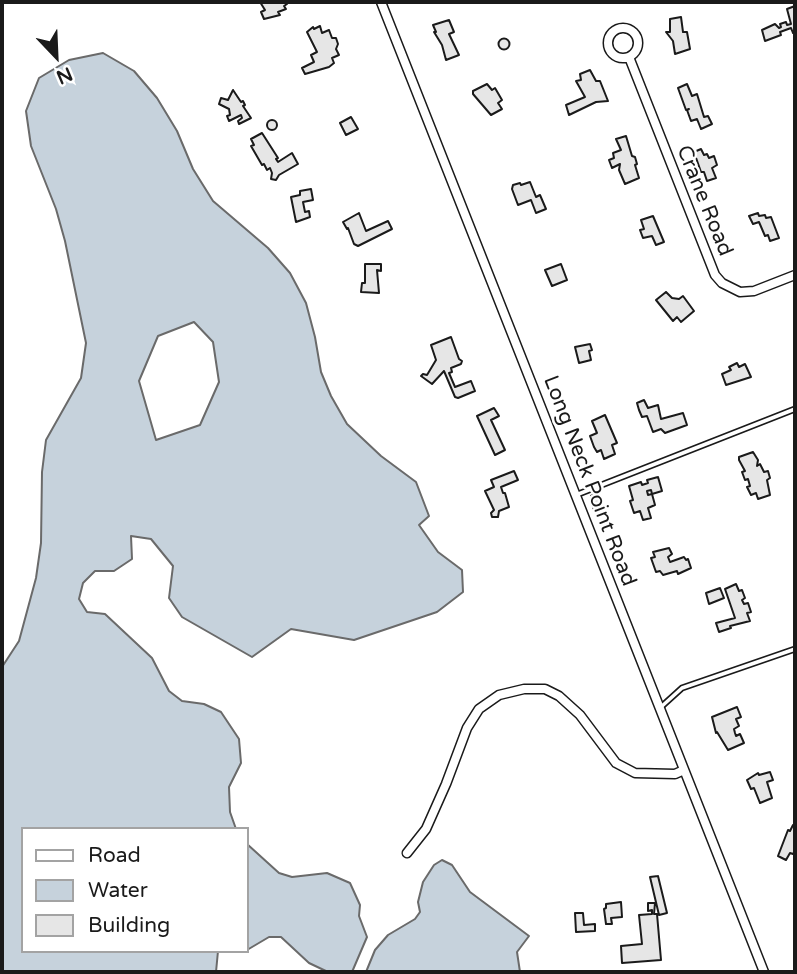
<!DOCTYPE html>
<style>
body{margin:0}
#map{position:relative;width:797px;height:974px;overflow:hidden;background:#fff;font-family:"Varela Round",sans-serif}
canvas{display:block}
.frame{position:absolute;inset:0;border:4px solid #1a1a1a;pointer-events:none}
.legend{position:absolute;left:21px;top:827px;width:228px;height:126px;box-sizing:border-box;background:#fff;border:2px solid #a3a3a3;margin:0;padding:9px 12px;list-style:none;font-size:21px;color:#1a1a1a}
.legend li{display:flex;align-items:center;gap:14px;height:35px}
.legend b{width:35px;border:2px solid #a3a3a3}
.north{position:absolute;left:21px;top:21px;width:70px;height:70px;-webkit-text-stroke:5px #fff;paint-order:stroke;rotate:157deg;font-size:19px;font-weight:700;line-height:28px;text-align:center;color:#1a1a1a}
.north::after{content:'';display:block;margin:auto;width:24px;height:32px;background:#1a1a1a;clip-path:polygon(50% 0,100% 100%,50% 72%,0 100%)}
</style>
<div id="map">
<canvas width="797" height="974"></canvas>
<div class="frame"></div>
<ul class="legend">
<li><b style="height:9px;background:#fff"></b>Road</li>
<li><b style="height:19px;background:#c6d2dc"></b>Water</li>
<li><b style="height:19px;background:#e6e6e6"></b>Building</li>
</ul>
<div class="north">N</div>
</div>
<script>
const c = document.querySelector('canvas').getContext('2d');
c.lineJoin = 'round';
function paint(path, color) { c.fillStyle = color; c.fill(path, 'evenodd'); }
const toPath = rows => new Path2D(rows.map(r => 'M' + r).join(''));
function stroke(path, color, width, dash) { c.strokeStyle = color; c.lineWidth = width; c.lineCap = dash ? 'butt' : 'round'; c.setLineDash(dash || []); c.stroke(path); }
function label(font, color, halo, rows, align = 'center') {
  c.font = font + ' "Varela Round",sans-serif'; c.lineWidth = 5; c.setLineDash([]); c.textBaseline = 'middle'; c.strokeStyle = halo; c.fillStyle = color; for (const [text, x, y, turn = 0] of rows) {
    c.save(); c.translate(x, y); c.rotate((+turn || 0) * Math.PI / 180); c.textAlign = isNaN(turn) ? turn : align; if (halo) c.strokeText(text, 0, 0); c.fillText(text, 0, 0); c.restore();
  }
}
const water = toPath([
 [103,53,134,71,157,98,177,131,193,169,213,201,268,248,290,273,306,303,315,337,321,372,331,396,347,424,381,456,416,482,429,516,419,525,438,552,462,570,463,592,437,612,354,640,291,629,252,657,182,617,169,598,173,566,151,539,131,536,132,559,114,571,95,571,83,583,79,599,87,612,105,614,152,658,169,691,182,701,204,704,221,712,239,739,241,763,229,787,230,812,236,829,23,829,23,951,218,951,216,972,2,972,2,667,19,641,36,578,41,543,42,472,46,440,81,378,86,343,65,241,56,209,31,146,26,111,39,78,69,60,103,53],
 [194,322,213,342,219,382,200,425,156,440,139,381,158,336,194,322],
 [247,844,279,873,292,877,327,873,350,883,360,905,359,916,367,937,352,972,328,972,309,963,281,937,269,937,247,950,247,844],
 [442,860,452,865,470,892,529,936,517,952,520,972,366,972,375,950,388,935,415,919,420,912,418,902,423,882,434,865,442,860]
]);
paint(water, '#c6d2dc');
stroke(water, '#6a6a6a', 2);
const building = toPath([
 [260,2,286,2,287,4,284,6,286,9,278,12,280,15,264,19,261,12,265,10,260,2],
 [795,6,795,32,793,33,791,28,780,32,781,35,765,41,762,30,775,24,779,28,781,27,780,24,786,22,787,25,791,24,787,9,795,6],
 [681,17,683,32,687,32,690,49,675,54,673,41,666,32,670,32,670,19,681,17],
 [449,20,454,32,449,34,459,55,446,60,442,45,434,32,436,32,433,25,449,20],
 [320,26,322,33,329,30,332,38,336,38,338,44,336,49,339,55,332,58,334,63,329,67,305,74,302,68,314,62,311,55,317,52,307,32,313,27,314,29,320,26],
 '498.5 44a5.5 5.5 0 1 1 11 0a5.5 5.5 0 1 1-11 0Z',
 [590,70,596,81,600,81,608,101,596,102,569,115,566,105,585,97,576,81,581,80,580,74,590,70],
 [487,84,492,90,495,88,502,100,498,103,502,109,491,115,473,94,473,91,487,84],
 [687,84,692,96,697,94,704,117,708,116,712,124,701,129,697,119,691,121,687,110,689,109,686,110,678,88,687,84],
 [233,90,241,102,243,101,245,105,243,106,251,118,239,124,238,121,242,118,241,115,229,121,227,116,230,115,229,109,219,104,221,98,228,100,233,90],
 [351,117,358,129,346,135,340,123,351,117],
 '267 125a5 5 0 1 1 10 0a5 5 0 1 1-10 0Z',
 [262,133,278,158,276,159,278,162,292,153,298,164,279,175,276,180,271,179,272,173,270,168,267,170,264,164,262,165,251,146,254,145,251,139,262,133],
 [626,136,632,156,635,157,637,164,635,165,639,178,625,184,619,170,620,164,612,168,609,160,614,158,613,153,621,150,616,139,626,136],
 [701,149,704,155,707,154,709,158,714,156,717,165,712,168,716,178,707,181,704,172,701,172,694,152,701,149],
 [530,182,536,197,540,195,546,209,536,213,531,200,518,205,512,189,513,185,520,183,521,185,530,182],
 [311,189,313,200,303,202,305,212,309,211,310,217,296,222,291,197,300,195,300,191,311,189],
 [359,213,366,231,388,221,392,229,358,246,354,244,348,228,347,229,343,222,359,213],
 [758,213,759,216,765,215,766,218,771,217,779,238,770,241,768,235,765,236,759,222,753,224,749,216,758,213],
 [653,216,664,242,656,245,652,236,643,238,640,230,644,229,641,220,653,216],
 [365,264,381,264,381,271,377,270,379,293,361,292,362,283,365,283,365,264],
 [561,264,567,280,552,286,545,270,561,264],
 [666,292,672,298,679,299,683,296,694,311,681,322,677,317,673,321,656,300,666,292],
 [451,337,459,359,462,361,461,364,451,368,452,372,449,373,455,387,471,381,475,391,458,398,455,397,444,371,432,384,421,376,423,374,427,375,436,360,431,345,451,337],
 [590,344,592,350,589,351,591,360,579,363,575,347,590,344],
 [737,363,739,367,745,364,751,377,726,385,722,374,731,370,729,367,737,363],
 [644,400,648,408,658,405,661,419,683,413,687,425,665,433,661,429,653,432,647,416,642,417,639,410,637,403,644,400],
 [494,408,499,416,491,420,505,450,495,455,477,416,494,408],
 [605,415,617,443,612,445,615,454,604,459,601,450,597,452,594,447,590,436,597,433,592,421,605,415],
 [753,452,758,460,757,466,760,464,764,472,768,471,770,478,767,480,770,495,758,499,756,493,751,495,747,487,750,486,748,479,745,480,742,472,745,471,739,460,739,457,753,452],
 [514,471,518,480,501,487,503,493,505,493,509,507,499,511,498,517,492,517,491,513,494,510,485,491,494,487,491,480,514,471],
 [658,477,662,491,652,494,651,490,647,491,648,495,652,494,655,505,648,508,651,518,643,520,640,511,634,513,630,501,633,500,629,486,641,482,642,485,648,483,647,480,658,477],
 [597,493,603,507,594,510,590,499,592,498,591,496,597,493],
 [669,548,672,554,668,557,670,562,684,557,686,560,688,559,691,568,678,574,677,571,663,575,660,571,656,572,651,558,655,557,653,552,669,548],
 [736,584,739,591,742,590,745,598,742,600,744,604,748,603,751,612,747,613,750,621,730,626,731,628,719,632,716,623,735,618,725,589,736,584],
 [720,588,724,598,709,604,706,593,720,588],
 [737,707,741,717,736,719,739,726,734,729,735,733,736,736,740,734,744,743,728,750,717,732,716,733,712,717,737,707],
 [770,772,773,780,767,782,772,798,760,803,754,788,751,789,747,780,758,773,759,775,770,772],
 [793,825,795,826,795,851,793,854,790,853,786,860,778,856,788,830,790,831,793,825],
 [658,876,667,913,659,915,650,877,658,876],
 [621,902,622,917,611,918,612,924,606,924,604,909,606,908,606,904,621,902],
 [648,903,655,903,654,914,657,914,661,960,622,963,621,946,642,944,639,915,652,914,652,910,648,911,648,903],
 [575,913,583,913,584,925,595,924,595,931,576,932,575,913]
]);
paint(building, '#e6e6e6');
stroke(building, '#1a1a1a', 2);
const lane = toPath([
 [576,495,795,409],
 [661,707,682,688,795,649]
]);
const street = toPath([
 [381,2,764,972],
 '608 43a15 15 0 1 1 30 0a15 15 0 1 1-30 0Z',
 [629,57,715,275,722,283,740,292,754,291,795,275],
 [407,853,426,829,446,784,467,728,479,709,499,695,524,689,545,689,559,696,580,715,616,763,635,773,675,774,684,770]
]);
stroke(lane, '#1a1a1a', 7);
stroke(street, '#1a1a1a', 11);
stroke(lane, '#fff', 3.5);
stroke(street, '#fff', 8);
label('21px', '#1a1a1a', '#fff', [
 ["Crane Road",704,201,68],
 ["Long Neck Point Road",589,481,69]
]);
</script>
